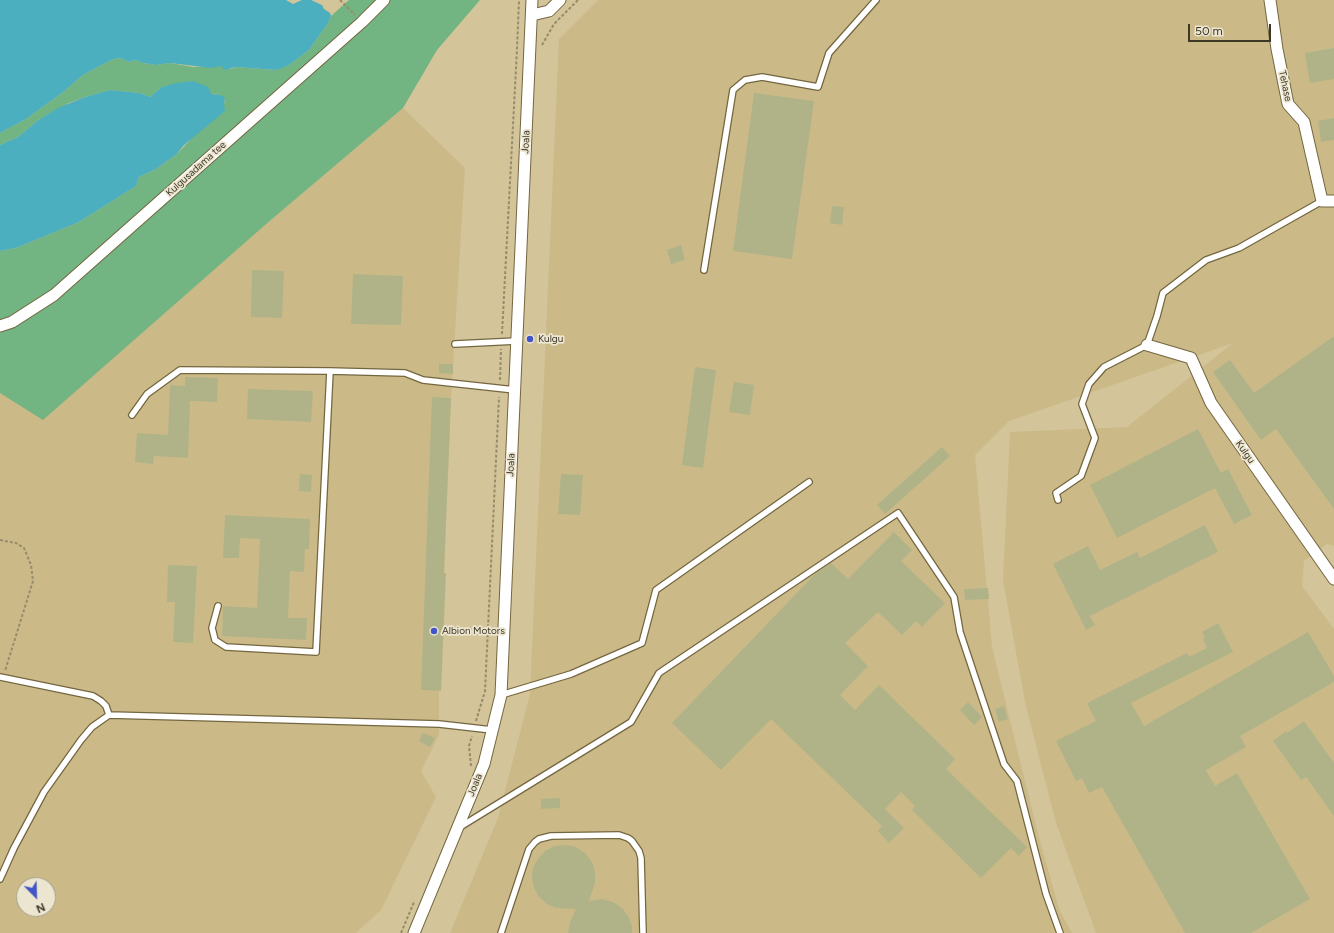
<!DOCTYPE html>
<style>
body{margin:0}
#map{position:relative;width:1334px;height:933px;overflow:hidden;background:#d3c499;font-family:Figtree,sans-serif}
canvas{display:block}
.north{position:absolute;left:16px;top:877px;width:40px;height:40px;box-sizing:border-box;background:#ece5d0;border:1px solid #a69f8c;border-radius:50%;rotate:157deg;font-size:11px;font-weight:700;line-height:16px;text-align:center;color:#3d3726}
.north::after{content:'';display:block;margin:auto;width:14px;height:18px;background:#4155c8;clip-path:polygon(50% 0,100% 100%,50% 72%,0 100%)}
.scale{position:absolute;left:1188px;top:24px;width:83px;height:18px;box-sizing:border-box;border:2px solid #3d3726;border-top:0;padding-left:5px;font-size:12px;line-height:14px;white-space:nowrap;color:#3d3726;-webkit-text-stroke:3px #ece5d0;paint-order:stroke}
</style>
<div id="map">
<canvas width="1334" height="933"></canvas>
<div class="north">N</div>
<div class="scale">50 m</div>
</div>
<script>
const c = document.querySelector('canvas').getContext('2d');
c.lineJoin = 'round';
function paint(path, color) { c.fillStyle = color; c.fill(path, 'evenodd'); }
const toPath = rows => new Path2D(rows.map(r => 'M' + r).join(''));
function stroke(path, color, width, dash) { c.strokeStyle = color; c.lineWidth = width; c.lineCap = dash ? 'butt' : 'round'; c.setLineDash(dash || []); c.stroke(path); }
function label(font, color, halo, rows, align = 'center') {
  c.font = font + ' Figtree,sans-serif'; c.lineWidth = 3.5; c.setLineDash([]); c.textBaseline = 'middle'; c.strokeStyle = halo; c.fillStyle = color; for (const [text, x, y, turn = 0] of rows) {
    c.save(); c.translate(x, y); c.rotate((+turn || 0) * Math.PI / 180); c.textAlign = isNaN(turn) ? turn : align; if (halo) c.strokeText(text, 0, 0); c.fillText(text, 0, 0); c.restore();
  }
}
paint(toPath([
 [598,0,1334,0,1334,546,1327,544,1304,561,1302,586,1334,629,1334,933,1096,933,1056,823,1025,702,1003,581,1010,432,1127,427,1233,343,1009,421,975,455,992,647,1037,830,1059,909,1072,933,450,933,498,818,530,694,559,39],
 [403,108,465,168,451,398,439,692,439,735,421,771,436,797,381,910,356,933,0,933,0,393,265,225],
 [24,885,48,885,48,909,24,909]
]), '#cbba88');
paint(toPath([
 [349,0,480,0,437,50,403,108,265,225,43,420,0,393,0,251,16,248,79,222,136,186,139,177,156,169,177,154,224,104,225,99,219,95,162,87,150,97,140,93,110,90,85,97,69,103,37,121,18,137,0,145,0,133,26,119,62,93,83,75,109,61,117,58,124,59,129,62,136,60,143,63,157,65,170,63,193,67,221,66,231,69,236,67,275,70,289,65,309,50,328,23,331,16]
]), '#72b482');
paint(toPath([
 [0,0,286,0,293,4,302,0,311,0,322,5,324,9,330,13,331,16,328,23,309,50,289,65,282,68,275,70,236,67,225,70,221,66,211,68,170,63,157,65,143,63,136,60,129,62,123,59,117,58,109,61,83,75,62,93,26,119,0,133],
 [193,81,208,87,211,94,220,95,225,98,224,104,225,111,183,146,177,154,156,169,139,177,136,186,79,222,16,248,0,251,0,145,18,137,37,121,58,108,85,97,110,90,140,93,150,97,162,87,177,83]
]), '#4cafc0');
paint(toPath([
 [1334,48,1334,79,1310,83,1305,53],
 [754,93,814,101,792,259,733,251],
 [1334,118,1334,140,1321,142,1318,121],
 [832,206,844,207,842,225,830,223],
 [681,245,685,260,671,264,667,250],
 [252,270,284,271,282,318,251,317],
 [353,274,403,276,401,325,351,324],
 [1334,336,1334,509,1276,429,1261,440,1213,372,1230,360,1254,393],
 [439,364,453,364,453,374,439,373],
 [695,367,716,370,703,468,682,465],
 [185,377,218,378,217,402,190,401,188,458,154,456,153,464,135,462,137,433,168,435,170,385,185,386],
 [734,382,754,385,750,415,729,412],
 [248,389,313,391,311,422,247,419],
 [432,397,451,398,444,573,446,573,441,691,421,690],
 [1198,429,1221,473,1228,469,1252,515,1234,524,1215,488,1117,538,1090,485],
 [942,447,950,456,885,514,877,505],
 [300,474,312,475,311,492,299,491],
 [561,474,583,475,580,515,558,514],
 [225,515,310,519,309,549,305,549,304,572,290,571,288,618,307,618,306,640,222,636,223,606,257,608,260,539,240,538,239,558,223,558],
 [1205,525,1218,552,1090,616,1095,625,1086,630,1053,564,1088,546,1100,570,1137,552,1140,558],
 [894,532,912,550,901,561,945,603,922,627,916,621,902,635,878,612,845,643,868,666,840,695,855,710,879,685,955,759,946,769,1027,847,1019,856,1011,848,981,878,912,810,915,806,901,792,885,809,904,828,889,843,878,831,882,826,771,719,721,770,672,723,815,574,831,563,848,579],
 [168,565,197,566,193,643,173,642,175,602,167,602],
 [988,588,989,599,965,600,964,589],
 [1218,623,1233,652,1131,703,1144,726,1308,632,1334,676,1334,682,1240,736,1246,747,1206,770,1215,786,1237,773,1310,899,1251,933,1185,933,1102,787,1089,793,1082,778,1076,781,1056,741,1096,721,1087,703,1187,653,1189,657,1207,648,1203,639,1205,638,1202,632],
 [968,702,982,717,974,725,960,710],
 [1004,706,1008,719,999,722,995,709],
 [1304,721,1334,763,1334,816,1306,777,1301,780,1273,741,1286,731,1287,733],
 [423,733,435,738,430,747,419,741],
 [560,798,560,808,541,809,541,799],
 [566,845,576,847,585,853,592,862,595,872,595,883,589,901,602,899,613,902,622,908,628,916,632,926,632,933,568,933,570,922,576,909,556,908,547,904,539,897,534,888,532,878,533,868,538,859,545,851,555,846]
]), '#b0b388');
const service = toPath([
 [704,270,733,90,745,80,762,77,818,87,829,53,876,0],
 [455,344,517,341],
 [132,415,147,394,180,370,330,371],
 [1058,500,1056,493,1081,476,1095,438,1082,404,1089,384,1104,367,1147,345,1157,316,1163,293,1206,260,1239,248,1322,201],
 [218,606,212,628,215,640,226,647,316,652,330,371,405,373,423,380,515,390],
 [0,677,93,696,101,701,106,706,109,715],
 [501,695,571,674,642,643,656,590,809,482],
 [460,827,631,722,659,673,898,513,954,597,960,632,1004,764,1017,781,1046,894,1060,933],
 [0,879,14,848,44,792,81,740,92,727,109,715,439,724,492,730],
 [501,933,529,849,535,842,539,839,551,836,619,835,628,838,632,841,639,851,641,858,643,933]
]);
const minor = toPath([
 [1270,0,1277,49,1288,104,1304,122,1322,201,1334,201],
 [532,15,549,11,560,0],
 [0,326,12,322,54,295,362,22,384,0],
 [1147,345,1191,358,1211,403,1334,579],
 [414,933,484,764,501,695,532,0]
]);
stroke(service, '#74663f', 8);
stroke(minor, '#74663f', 13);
stroke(toPath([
 [340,0,355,15],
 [542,45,554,24,578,0],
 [502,334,517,49,519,0],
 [500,380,501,349],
 [0,540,16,543,24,548,31,565,33,581,5,671],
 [476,721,485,691,499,397],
 [471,766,469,746,472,736],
 [401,933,414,902]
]), '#968b6a', 2, [3, 2]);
stroke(service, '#fff', 5.5);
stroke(minor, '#fff', 11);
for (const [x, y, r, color] of [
 [530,339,4,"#4155c8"],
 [434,631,4,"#4155c8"]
]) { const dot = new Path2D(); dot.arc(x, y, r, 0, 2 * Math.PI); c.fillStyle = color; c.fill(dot); stroke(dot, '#ece5d0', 1.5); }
label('10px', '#3d3726', '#ece5d0', [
 ["Tehase",1285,86,78],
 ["Joala",526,142,-87],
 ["Kulgusadama tee",196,169,-42],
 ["Kulgu",1245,452,55],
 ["Joala",511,465,-87],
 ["Joala",475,785,-68]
]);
label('10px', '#3d3726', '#ece5d0', [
 ["Kulgu",538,339],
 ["Albion Motors",442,631]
], 'left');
</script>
